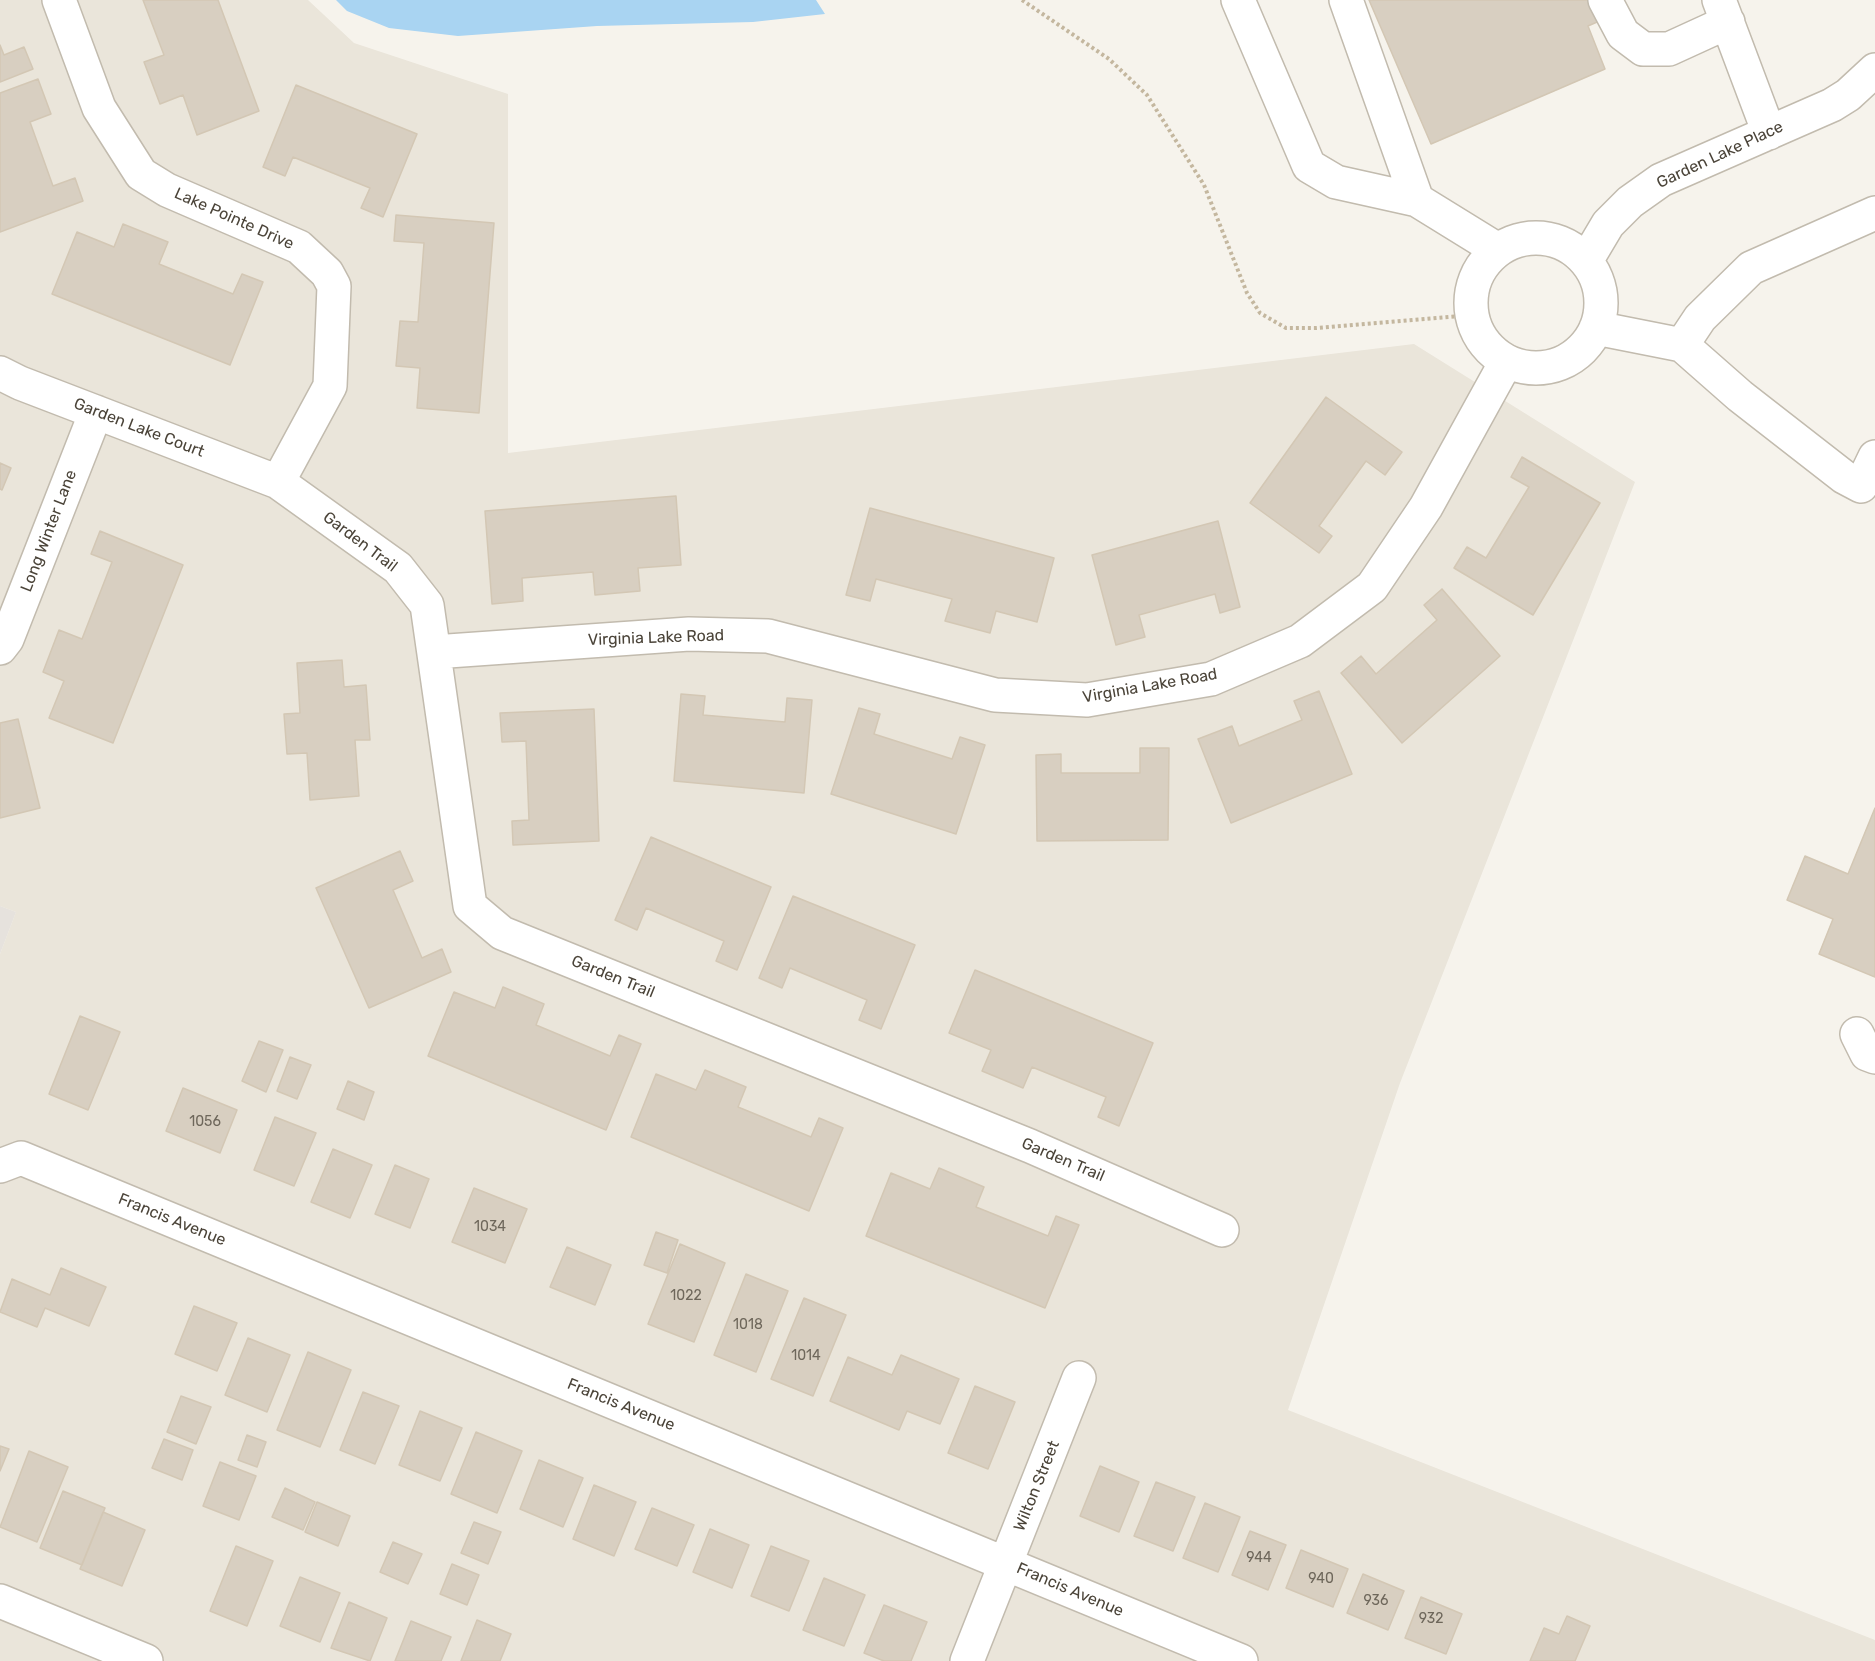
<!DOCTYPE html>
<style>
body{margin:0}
canvas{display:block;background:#f6f3ec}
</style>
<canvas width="1875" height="1661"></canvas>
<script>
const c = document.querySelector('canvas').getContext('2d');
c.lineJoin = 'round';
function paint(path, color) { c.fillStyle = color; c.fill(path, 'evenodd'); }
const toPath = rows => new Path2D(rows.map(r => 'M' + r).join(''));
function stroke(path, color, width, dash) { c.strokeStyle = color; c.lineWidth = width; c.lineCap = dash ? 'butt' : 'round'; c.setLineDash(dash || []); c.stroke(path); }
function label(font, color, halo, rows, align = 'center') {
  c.font = font + ' Rubik,sans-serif'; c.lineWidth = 5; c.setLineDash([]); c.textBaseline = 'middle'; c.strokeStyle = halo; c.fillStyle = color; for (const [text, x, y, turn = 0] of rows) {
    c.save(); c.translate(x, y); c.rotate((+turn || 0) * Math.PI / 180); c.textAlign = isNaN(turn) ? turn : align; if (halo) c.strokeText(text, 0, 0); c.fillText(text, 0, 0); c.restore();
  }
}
paint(toPath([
 [0,0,308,0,354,43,508,94,508,453,1414,344,1635,482,1400,1083,1288,1410,1875,1640,1875,1661,0,1661,0,954,16,912,0,906]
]), '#eae5da');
paint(toPath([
 [0,906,16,912,0,954]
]), '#e6e2dd');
paint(toPath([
 [336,0,816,0,825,14,753,22,597,26,458,36,389,28,347,11]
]), '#a9d4f2');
const building = toPath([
 [143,0,218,0,259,111,197,135,183,95,160,104,144,62,164,55,143,0],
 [1369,0,1624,0,1627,9,1588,26,1605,69,1431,144,1369,0],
 [0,45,4,55,24,47,33,69,0,82,0,45],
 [38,79,51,114,30,122,53,186,75,178,83,201,0,232,0,93,38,79],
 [296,85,417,134,383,217,361,208,370,188,293,157,285,176,263,167,296,85],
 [396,215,494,223,479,413,417,408,420,368,396,366,400,321,418,322,424,243,394,241,396,215],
 [123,224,168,242,159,264,233,294,242,274,263,282,230,365,52,294,77,232,114,247,123,224],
 [1326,397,1402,452,1385,475,1366,461,1319,526,1332,536,1319,553,1250,503,1326,397],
 [1522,457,1600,503,1533,615,1454,568,1467,547,1486,558,1529,487,1511,477,1522,457],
 [0,463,11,468,2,490,0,489,0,463],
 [676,496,681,565,638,568,640,591,595,595,593,572,522,578,523,601,492,604,485,511,676,496],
 [870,508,1054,558,1037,622,996,611,990,633,945,621,952,599,876,579,870,601,846,595,870,508],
 [1218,521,1240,607,1220,613,1215,594,1139,615,1145,637,1116,645,1092,555,1218,521],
 [100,531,183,565,113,743,49,718,64,681,43,672,59,630,82,639,112,562,91,554,100,531],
 [1442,589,1500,656,1402,743,1341,673,1361,656,1376,674,1437,620,1424,605,1442,589],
 [342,660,344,687,366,685,370,740,355,740,359,796,310,800,307,753,287,754,284,714,300,713,297,663,342,660],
 [1319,691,1352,774,1231,823,1198,739,1232,726,1239,746,1302,720,1294,701,1319,691],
 [681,694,705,696,703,715,785,722,787,698,812,700,804,793,674,781,681,694],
 [859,708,880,714,874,734,952,759,960,737,985,745,956,834,831,794,859,708],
 [594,709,599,841,513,845,512,821,529,820,526,741,502,742,500,713,594,709],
 [18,719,40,808,0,818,0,723,18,719],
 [1140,748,1169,748,1168,840,1037,841,1036,755,1061,754,1061,773,1140,773,1140,748],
 [1875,808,1875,977,1819,954,1833,919,1787,900,1805,856,1848,874,1875,808],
 [651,837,771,887,737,970,716,961,724,941,646,908,637,930,615,920,651,837],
 [400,851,413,881,393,890,422,958,442,949,451,972,369,1008,316,888,400,851],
 [793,896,915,945,881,1029,859,1020,867,1000,790,968,782,988,759,978,793,896],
 [975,970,1153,1043,1119,1126,1098,1117,1106,1097,1032,1067,1023,1088,982,1071,991,1050,949,1033,975,970],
 [503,987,544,1004,536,1025,610,1056,619,1035,641,1044,606,1130,428,1056,454,992,495,1008,503,987],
 [80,1016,120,1032,88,1110,49,1094,80,1016],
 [259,1041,283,1050,266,1092,242,1081,259,1041],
 [290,1057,311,1065,297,1099,277,1091,290,1057],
 [705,1070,746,1087,738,1107,811,1137,819,1118,843,1128,809,1211,631,1137,656,1074,696,1090,705,1070],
 [348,1081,374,1092,364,1120,337,1109,348,1081],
 [183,1088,237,1110,220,1153,166,1131,183,1088],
 [275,1117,316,1133,294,1186,254,1170,275,1117],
 [333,1149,372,1165,350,1218,311,1202,333,1149],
 [395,1165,429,1179,410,1228,375,1214,395,1165],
 [939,1168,984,1187,976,1207,1048,1236,1056,1216,1079,1225,1045,1308,866,1236,891,1173,930,1189,939,1168],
 [474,1188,527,1209,505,1263,452,1242,474,1188],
 [656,1232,678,1240,667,1273,644,1265,656,1232],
 [680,1244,725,1263,694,1342,648,1324,680,1244],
 [567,1247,611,1265,595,1305,550,1287,567,1247],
 [61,1268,106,1287,89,1326,45,1308,37,1327,0,1312,12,1279,50,1295,61,1268],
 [746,1274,788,1291,756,1372,714,1355,746,1274],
 [804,1298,846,1315,813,1396,771,1379,804,1298],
 [194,1306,237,1323,217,1371,175,1354,194,1306],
 [248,1338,290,1355,267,1412,225,1395,248,1338],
 [308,1352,351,1370,320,1447,277,1430,308,1352],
 [901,1355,959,1379,940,1424,907,1411,899,1430,830,1401,848,1357,892,1375,901,1355],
 [975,1386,1015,1402,988,1469,948,1453,975,1386],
 [363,1392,399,1406,375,1464,340,1450,363,1392],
 [181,1396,211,1407,196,1444,167,1432,181,1396],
 [420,1411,462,1428,440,1481,399,1465,420,1411],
 [476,1432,522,1451,497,1513,451,1494,476,1432],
 [247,1435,266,1442,257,1467,238,1460,247,1435],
 [164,1439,193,1450,182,1480,152,1468,164,1439],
 [0,1446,9,1449,0,1471,0,1446],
 [29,1451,68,1467,37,1542,0,1527,29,1451],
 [539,1460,583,1478,563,1527,520,1509,539,1460],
 [220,1462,256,1476,239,1520,203,1506,220,1462],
 [1100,1466,1139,1482,1119,1532,1080,1516,1100,1466],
 [1156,1482,1195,1497,1173,1551,1134,1536,1156,1482],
 [594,1485,636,1502,614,1556,573,1539,594,1485],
 [285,1488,315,1502,303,1530,272,1517,285,1488],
 [63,1491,105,1508,82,1565,40,1548,63,1491],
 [317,1502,350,1516,338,1546,305,1532,317,1502],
 [1205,1503,1240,1517,1218,1572,1183,1558,1205,1503],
 [652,1508,694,1525,677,1566,635,1549,652,1508],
 [103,1512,145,1530,122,1586,80,1569,103,1512],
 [474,1522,501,1532,488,1564,461,1553,474,1522],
 [710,1529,749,1545,732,1588,693,1572,710,1529],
 [1250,1531,1286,1545,1268,1590,1232,1575,1250,1531],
 [393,1542,422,1554,408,1584,380,1572,393,1542],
 [236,1546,273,1561,247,1626,210,1611,236,1546],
 [771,1546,809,1561,789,1611,751,1596,771,1546],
 [1301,1550,1348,1569,1333,1607,1286,1588,1301,1550],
 [452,1564,479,1575,467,1605,440,1594,452,1564],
 [1363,1574,1404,1591,1388,1630,1347,1613,1363,1574],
 [300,1577,340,1593,320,1642,280,1626,300,1577],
 [824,1578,865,1595,844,1646,803,1630,824,1578],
 [1421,1597,1462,1614,1446,1654,1405,1638,1421,1597],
 [349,1602,387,1618,370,1661,331,1648,349,1602],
 [884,1605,927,1622,911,1661,884,1661,864,1653,884,1605],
 [1567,1616,1590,1626,1575,1661,1530,1661,1544,1628,1559,1634,1567,1616],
 [477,1620,511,1634,500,1661,461,1661,477,1620],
 [411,1621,451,1637,441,1661,395,1661,411,1621]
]);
paint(building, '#d8cfc1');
stroke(building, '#d3c7b4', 1.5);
const minor = toPath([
 [59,0,99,108,141,174,167,190,299,247,327,273,334,286,330,386,278,482],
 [1238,0,1309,166,1336,182,1417,200,1498,250],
 [1346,0,1417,200],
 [1605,0,1623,34,1643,49,1669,49,1728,22],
 [1719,0,1769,133],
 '1471 303a65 65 0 1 1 130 0a65 65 0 1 1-130 0Z',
 [1586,261,1608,224,1630,202,1661,180,1832,105,1848,95,1875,70],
 [1596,328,1682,345,1740,396,1844,477,1861,486,1875,457],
 [1682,345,1700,318,1751,268,1875,213],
 [0,373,20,383,278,482,398,568,427,605,470,906,502,933,1030,1146,1222,1230],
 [0,648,7,639,96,412],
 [434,652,689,634,768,636,995,695,1087,700,1211,679,1300,641,1372,587,1426,507,1506,362],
 [1857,1034,1867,1054,1875,1057],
 [0,1166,21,1158,1241,1661],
 [0,1601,146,1661],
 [967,1661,1079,1378]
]);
stroke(minor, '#c2bbae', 36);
stroke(toPath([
 [1022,0,1109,59,1147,95,1204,185,1247,293,1260,313,1286,328,1316,328,1471,315]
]), '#c4b79f', 4, [3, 3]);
stroke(minor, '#fff', 33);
label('14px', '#6e675b', null, [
 ["1056",205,1122],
 ["1034",490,1227],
 ["1022",686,1296],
 ["1018",748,1325],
 ["1014",806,1356],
 ["944",1259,1558],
 ["940",1321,1579],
 ["936",1376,1601],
 ["932",1431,1619]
]);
label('16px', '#4b4439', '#fff', [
 ["Garden Lake Place",1720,155,-25],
 ["Lake Pointe Drive",234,219,24],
 ["Garden Lake Court",139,428,21],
 ["Long Winter Lane",49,531,-69],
 ["Garden Trail",360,542,37],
 ["Virginia Lake Road",656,638,-2],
 ["Virginia Lake Road",1150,686,-10],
 ["Garden Trail",613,977,22],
 ["Garden Trail",1063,1160,23],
 ["Francis Avenue",172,1220,22],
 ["Francis Avenue",621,1405,22],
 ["Wilton Street",1037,1486,-68],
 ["Francis Avenue",1070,1590,23]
]);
</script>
